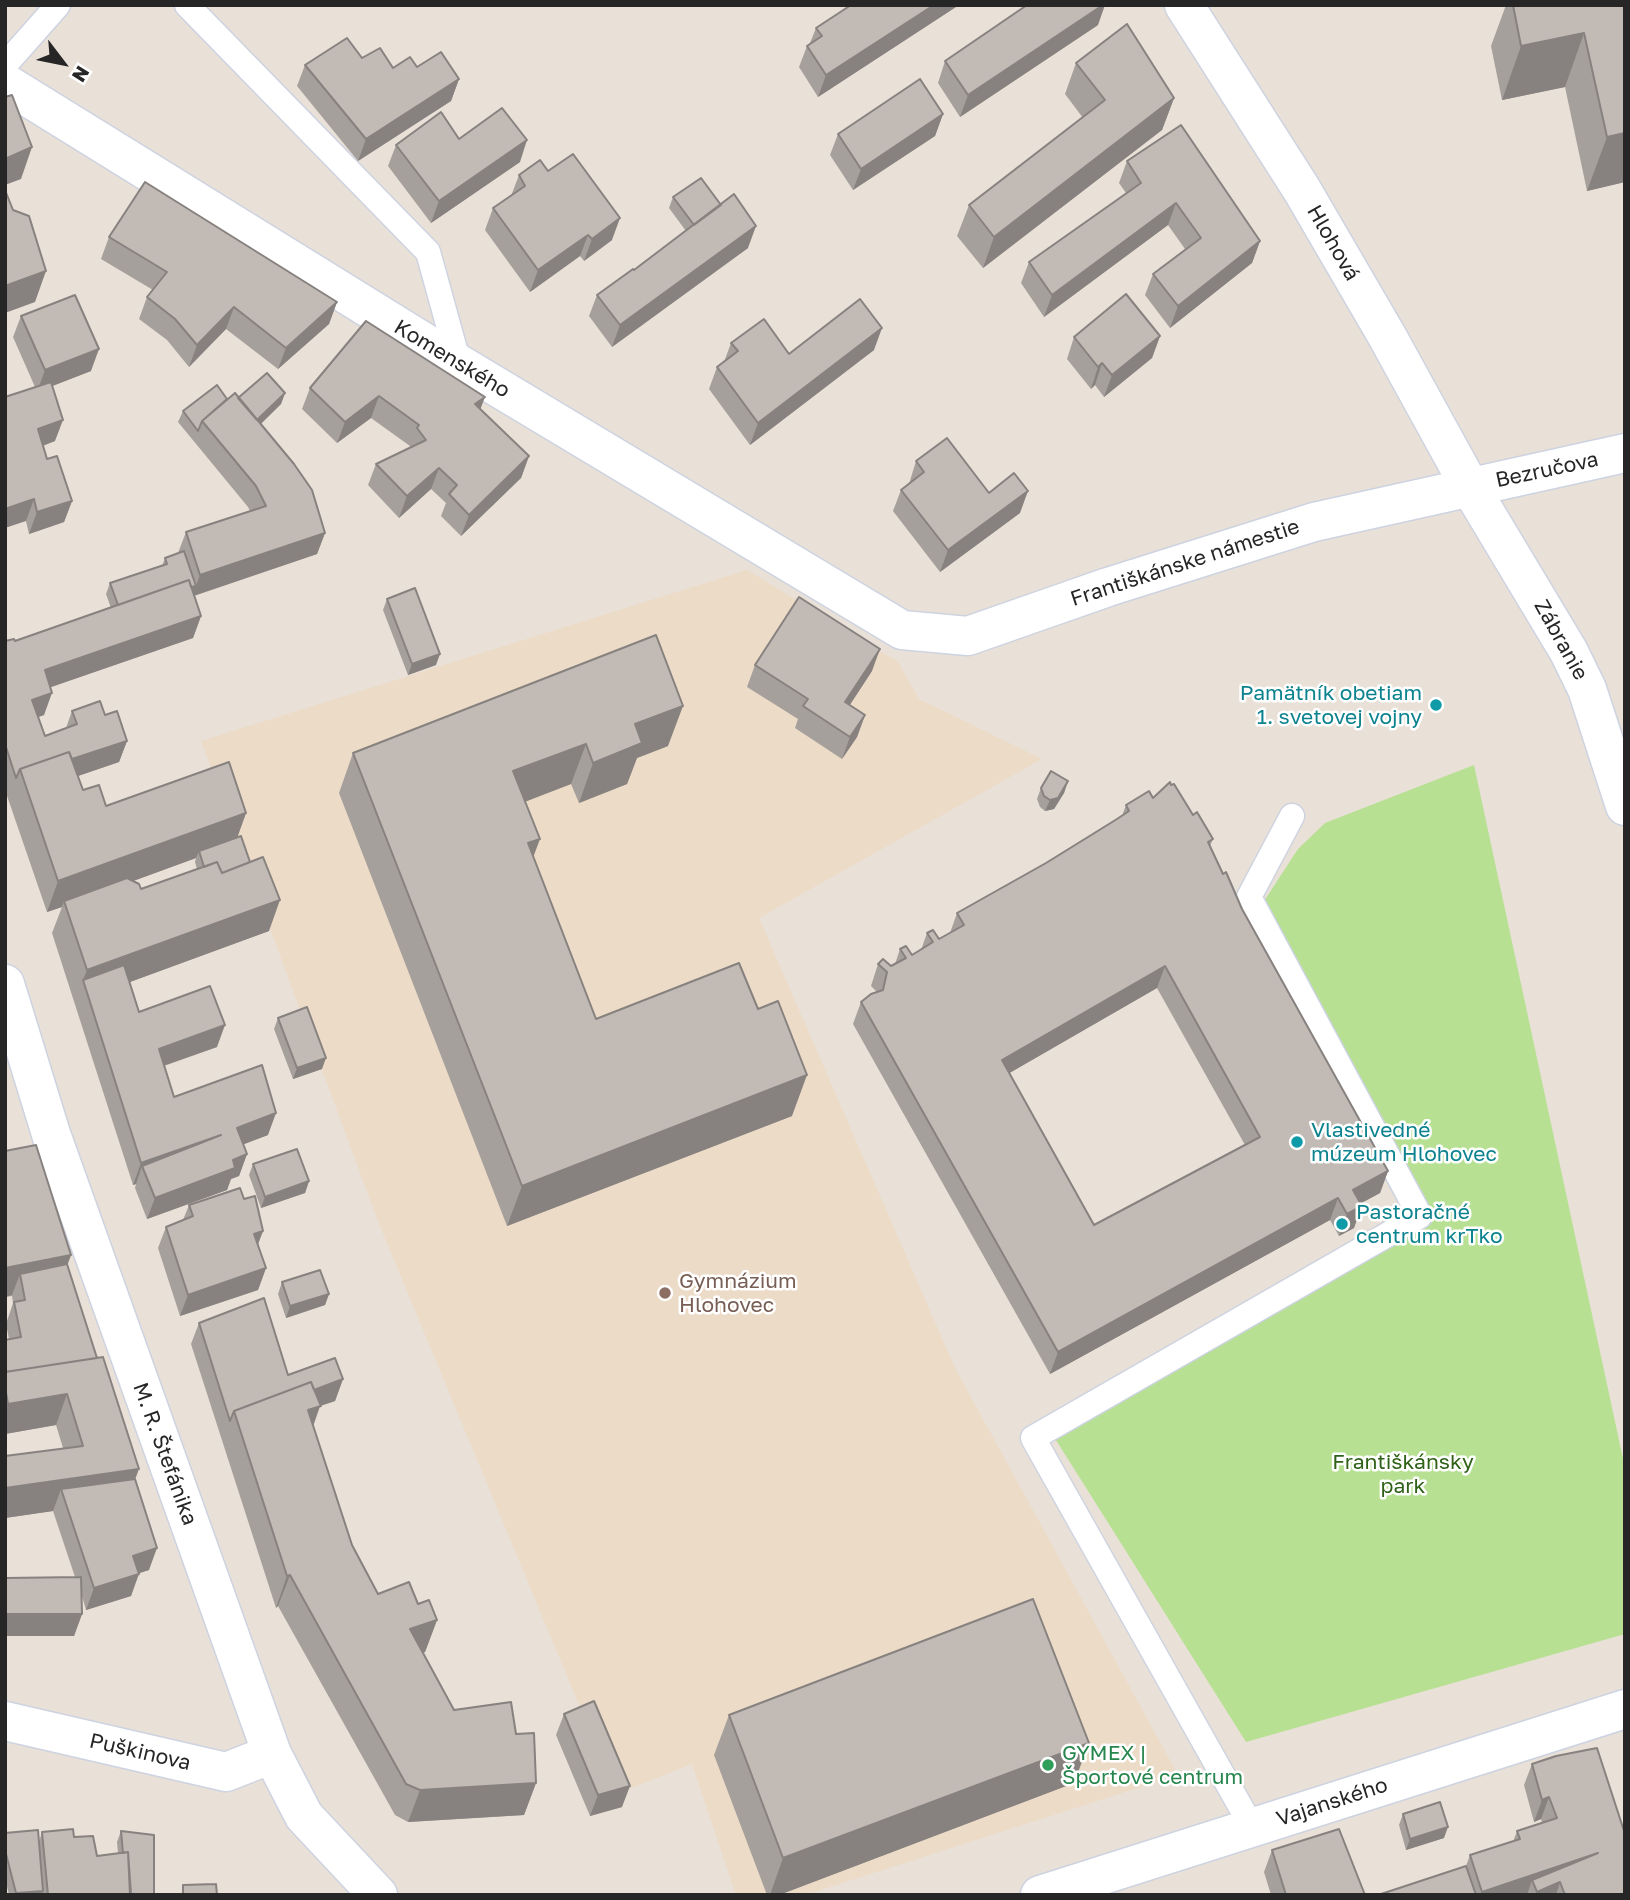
<!DOCTYPE html>
<meta charset="utf-8">
<style>
body{margin:0}
#map{position:relative;width:1630px;height:1900px;overflow:hidden;background:#e9e0d7;font-family:"Golos Text",sans-serif}
canvas{display:block}
.frame{position:absolute;inset:0;border:7px solid #262626;pointer-events:none}
.north{position:absolute;left:28px;top:28px;width:70px;height:70px;-webkit-text-stroke:5px #fff;paint-order:stroke;rotate:122deg;font-size:19px;font-weight:700;line-height:28px;text-align:center;color:#262626}
.north::after{content:'';display:block;margin:auto;width:24px;height:32px;background:#262626;clip-path:polygon(50% 0,100% 100%,50% 72%,0 100%)}
</style>
<div id="map">
<canvas width="1630" height="1900"></canvas>
<div class="frame"></div>
<div class="north">N</div>
</div>
<script>
const c = document.querySelector('canvas').getContext('2d');
c.lineJoin = 'round';
function paint(path, color) { c.fillStyle = color; c.fill(path, 'evenodd'); }
const toPath = rows => new Path2D(rows.map(r => 'M' + r).join(''));
function stroke(path, color, width, dash) { c.strokeStyle = color; c.lineWidth = width; c.lineCap = dash ? 'butt' : 'round'; c.setLineDash(dash || []); c.stroke(path); }
function label(font, color, halo, rows, align = 'center') {
  c.font = font + ' "Golos Text",sans-serif'; c.lineWidth = 5; c.setLineDash([]); c.textBaseline = 'middle'; c.strokeStyle = halo; c.fillStyle = color; for (const [text, x, y, turn = 0] of rows) {
    c.save(); c.translate(x, y); c.rotate((+turn || 0) * Math.PI / 180); c.textAlign = isNaN(turn) ? turn : align; if (halo) c.strokeText(text, 0, 0); c.fillText(text, 0, 0); c.restore();
  }
}
paint(toPath([
 [747,570,898,662,919,699,1042,759,759,918,955,1368,1178,1775,805,1895,736,1895,692,1764,616,1794,377,1219,201,741]
]), '#ecdbc6');
paint(toPath([
 [1474,765,1625,1468,1625,1634,1246,1742,1049,1429,1420,1216,1257,912,1298,849,1325,823]
]), '#b7e093');
const lane = toPath([
 [187,5,428,252,459,364],
 [5,65,58,5],
 [1252,1827,1033,1438,1420,1216,1249,897,1292,816]
]);
const street = toPath([
 [5,83,459,364,902,630,968,636,1108,587,1314,522,1625,453],
 [5,984,51,1134,272,1754,304,1816,378,1895],
 [5,1721,226,1772,272,1754],
 [1040,1895,1625,1709]
]);
const secondary = toPath([
 [1184,5,1302,190,1387,336,1470,487,1569,652,1587,689,1625,806]
]);
stroke(lane, '#cdd3e0', 27);
stroke(street, '#cdd3e0', 41);
stroke(secondary, '#cdd3e0', 41);
stroke(lane, '#fff', 24);
stroke(street, '#fff', 38);
stroke(secondary, '#fff', 38);
paint(toPath([
 [851,5,959,5,818,97,799,67,807,46,810,43,816,28],
 [1506,5,1625,5,1625,182,1587,191,1565,87,1502,100,1491,46],
 [1098,25,960,117,938,83,945,61],
 [362,58,393,68,459,79,451,101,358,161,297,86,305,65],
 [1076,63,1174,98,1162,130,983,268,957,236,969,205,1083,118,1065,94],
 [943,114,935,136,853,190,830,155,838,134],
 [459,139,520,162,431,223,388,166,396,145],
 [1127,161,1260,241,1252,263,1170,328,1145,295,1153,274,1185,249,1168,225,1044,317,1021,283,1029,262,1126,193,1119,183],
 [548,171,612,240,584,261,580,256,530,292,485,230,493,208,511,196,519,175],
 [673,197,748,248,612,347,589,316,597,295,634,270,686,231,669,208],
 [109,237,337,302,329,324,278,369,226,329,189,367,167,340,139,319,147,297,153,290,101,259],
 [21,316,91,371,52,386,55,441,43,446,47,459,72,501,64,522,29,534,26,521,35,387,13,337],
 [1160,336,1152,358,1104,397,1095,385,1091,389,1067,359,1074,337],
 [731,343,789,354,874,350,750,445,709,389,717,367,724,362],
 [310,388,480,409,529,456,521,478,461,536,441,516,446,503,431,489,399,518,368,485,376,464,409,448,410,446,371,418,337,443,302,409],
 [285,393,281,404,261,424,325,533,317,554,194,596,201,616,193,638,50,687,44,715,38,717,45,736,66,728,72,711,105,715,127,741,119,762,78,776,83,790,106,806,246,813,237,837,269,931,130,982,139,1012,217,1047,164,1066,174,1097,268,1135,243,1144,247,1154,239,1176,231,1179,227,1190,147,1219,135,1188,136,1184,133,1185,52,933,62,907,47,912,5,790,5,641,15,641,111,608,106,594,110,583,162,566,165,558,178,553,186,532,250,511,248,507,178,422,183,411,227,399],
 [196,858,195,862,197,869,141,889,133,881],
 [916,461,989,493,1020,513,940,572,893,511,901,490,909,484],
 [387,599,436,665,408,675,383,610],
 [656,635,668,746,637,758,627,784,579,803,571,784,525,801,533,857,596,1019,792,1116,507,1226,339,793,353,753],
 [755,665,872,671,850,705,865,715,857,737,842,759,795,728,798,719,747,687],
 [1068,781,1064,793,1054,809,1045,811,1040,807,1037,799,1041,788],
 [1153,798,1193,815,1213,839,1210,846,1223,874,1388,1171,1380,1193,1361,1203,1354,1228,1339,1236,1330,1220,1050,1374,853,1024,861,1002,877,992,871,986,878,964,891,966,895,964,900,949,912,955,921,950,927,933,939,939,950,933,957,913,1046,863,1122,816,1126,805],
 [1157,988,1245,1145,1094,1225,1009,1073],
 [278,1018,322,1069,293,1079,274,1029],
 [5,1151,71,1255,67,1264,135,1479,149,1570,138,1573,131,1596,86,1610,82,1596,82,1614,74,1636,5,1636,5,1578,75,1577,53,1511,5,1518,63,1448,56,1425,5,1434,5,1340,9,1339,6,1324,13,1303,12,1296,5,1297],
 [253,1164,309,1181,305,1193,261,1208,249,1175],
 [244,1199,263,1231,258,1244,266,1268,258,1290,180,1316,158,1248,166,1227,183,1220,189,1205],
 [282,1282,329,1294,325,1305,286,1318,278,1294],
 [199,1323,288,1375,343,1379,335,1401,320,1406,313,1426,352,1545,378,1594,418,1604,437,1620,425,1652,422,1653,454,1710,516,1734,536,1783,524,1815,408,1822,395,1815,278,1606,276,1608,191,1344],
 [564,1714,622,1807,590,1816,556,1735],
 [729,1715,1074,1783,779,1895,767,1895,714,1755],
 [1532,1764,1625,1895,1378,1895,1466,1866,1470,1855,1513,1842,1517,1831,1542,1823,1541,1819,1534,1822,1524,1785],
 [1403,1814,1444,1838,1406,1850,1399,1825],
 [121,1831,154,1895,9,1895,5,1878,5,1833,39,1842,42,1832,74,1837,97,1856,118,1853,117,1842],
 [1272,1850,1365,1895,1271,1895,1264,1872]
]), '#a6a09c');
paint(toPath([
 [934,5,959,5,818,97,826,75],
 [1103,5,1105,5,1098,25,960,117,968,95],
 [1584,33,1565,87,1502,100,1521,46],
 [459,79,451,101,358,161,366,139],
 [1174,98,1162,130,983,268,994,237],
 [943,114,935,136,853,190,861,169],
 [1625,133,1625,182,1587,191,1607,137],
 [527,140,520,162,431,223,439,201],
 [32,147,21,179,5,185,6,158],
 [1176,203,1168,225,1044,317,1052,295],
 [620,218,612,240,584,261,592,239],
 [756,226,748,248,612,347,620,325],
 [588,235,580,256,530,292,538,270],
 [1260,241,1252,263,1170,328,1178,306],
 [46,271,35,302,5,313,5,286],
 [337,302,329,324,278,369,286,348],
 [234,307,226,329,189,367,197,345],
 [882,328,874,350,750,445,758,423],
 [1160,336,1152,358,1104,397,1112,375],
 [99,349,91,371,37,392,45,370],
 [1102,363,1095,385,1091,389,1098,367],
 [285,393,281,404,246,438,250,427],
 [379,396,371,418,337,443,345,422],
 [485,397,477,418,475,404],
 [63,420,55,441,30,450,38,429],
 [529,456,521,478,461,536,469,515],
 [439,468,431,489,399,518,407,496],
 [1028,491,1020,513,940,572,948,550],
 [34,499,26,521,5,528,5,509],
 [72,501,64,522,29,534,37,512],
 [325,533,317,554,116,622,196,586,200,575],
 [201,616,193,638,37,692,45,670],
 [880,649,872,671,837,724,845,702],
 [440,654,436,665,408,675,412,664],
 [52,693,44,715,24,722,32,700],
 [683,706,668,746,637,758,627,784,579,803,593,763,635,724],
 [865,715,857,737,842,759,850,737],
 [127,741,119,762,28,793,23,776],
 [586,744,571,784,499,812,513,771],
 [1068,781,1064,793,1054,809,1045,811,1050,800],
 [246,813,235,844,199,851,196,858,65,906,64,901,62,907,47,912,58,881],
 [540,839,525,879,528,843],
 [280,900,269,931,89,997,83,980,87,970],
 [1165,966,1157,988,994,1082,1002,1060],
 [225,1025,217,1047,151,1070,159,1049],
 [326,1058,322,1069,293,1079,297,1068],
 [807,1075,792,1116,507,1226,522,1186],
 [276,1113,268,1135,229,1150,237,1128],
 [221,1135,142,1166,136,1184,133,1185,141,1163],
 [247,1154,239,1176,231,1179,227,1190,147,1219,155,1198,233,1160],
 [1388,1171,1380,1193,1345,1212,1353,1190],
 [309,1181,305,1193,261,1208,265,1197],
 [1338,1198,1330,1220,1050,1374,1058,1352],
 [1362,1206,1354,1228,1339,1236,1347,1214],
 [263,1231,255,1252,254,1234],
 [71,1255,60,1286,20,1274,12,1295,5,1297,5,1268],
 [266,1268,258,1290,180,1316,188,1295],
 [329,1294,325,1305,286,1318,290,1306],
 [343,1379,335,1401,320,1406,309,1438,236,1419],
 [67,1394,56,1425,5,1434,5,1411,8,1404],
 [139,1469,127,1501,61,1489,53,1511,5,1518,5,1488],
 [157,1548,149,1570,125,1578,133,1556],
 [139,1574,131,1596,86,1610,94,1588],
 [290,1575,278,1606,276,1608,287,1576],
 [5,1614,82,1614,74,1636,5,1636],
 [437,1620,425,1652,398,1661,410,1629],
 [1089,1743,1074,1783,779,1895,770,1895,783,1858],
 [536,1783,524,1815,408,1822,420,1790],
 [630,1786,622,1807,590,1816,598,1795],
 [1549,1797,1541,1819,1534,1822,1542,1800],
 [1448,1827,1444,1838,1406,1850,1410,1839],
 [1598,1853,1560,1882,1556,1895,1536,1895,1537,1892,1532,1880,1527,1895,1481,1895,1482,1892],
 [43,1891,42,1895,15,1895,16,1893]
]), '#87827f');
const building = toPath([
 [851,5,934,5,826,75,807,46,822,36,816,28,851,5],
 [1027,5,1103,5,968,95,945,61,1027,5],
 [1513,5,1625,5,1625,133,1607,137,1584,33,1521,46,1513,5],
 [1127,24,1174,98,994,237,969,205,1105,100,1076,63,1127,24],
 [347,38,362,58,380,48,393,68,410,57,417,67,441,52,459,79,366,139,305,65,347,38],
 [920,79,943,114,861,169,838,134,920,79],
 [12,95,32,147,5,159,5,97,12,95],
 [502,108,527,140,439,201,396,145,441,112,459,139,502,108],
 [1181,125,1260,241,1178,306,1153,274,1201,238,1176,203,1052,295,1029,262,1141,183,1127,161,1181,125],
 [573,154,620,218,592,239,588,235,538,270,493,208,525,186,519,175,540,160,548,171,573,154],
 [701,178,721,205,694,225,673,197,701,178],
 [145,182,337,302,286,348,234,307,197,345,175,319,147,297,167,272,109,237,145,182],
 [5,190,13,210,29,216,46,271,5,286,5,190],
 [734,194,756,226,620,325,597,295,633,269,634,270,734,194],
 [1126,294,1160,336,1112,375,1102,363,1098,367,1074,337,1126,294],
 [75,295,99,349,45,370,21,316,75,295],
 [860,299,882,328,758,423,717,367,738,351,731,343,764,319,789,354,860,299],
 [366,321,485,397,475,404,529,456,469,515,449,494,457,485,439,468,407,496,376,464,426,440,417,428,419,425,379,396,345,422,310,388,366,321],
 [267,373,285,393,257,420,238,398,267,373],
 [51,382,63,420,38,429,47,459,57,456,72,501,37,512,34,499,5,509,5,397,51,382],
 [217,385,227,399,202,421,198,431,183,411,217,385],
 [235,393,294,464,312,490,325,533,200,575,186,532,266,506,256,486,202,421,235,393],
 [947,438,989,493,1014,473,1028,491,948,550,901,490,924,472,916,461,947,438],
 [184,551,196,586,191,587,189,580,118,605,110,583,167,564,165,558,184,551],
 [189,580,201,616,45,670,52,693,32,700,45,736,77,724,72,711,100,701,105,715,117,711,127,741,72,759,69,752,20,769,16,778,5,744,5,641,14,639,15,641,189,580],
 [415,588,440,654,412,664,387,599,415,588],
 [799,597,880,649,845,702,865,715,850,737,803,706,808,699,755,665,799,597],
 [656,635,683,706,635,724,642,743,593,763,586,744,513,771,540,839,528,843,596,1019,739,963,758,1009,778,1001,807,1075,522,1186,353,753,656,635],
 [69,752,83,790,99,785,106,806,229,762,246,813,58,881,20,769,69,752],
 [1051,771,1068,781,1058,798,1050,800,1044,796,1041,788,1051,771],
 [1170,782,1171,785,1174,784,1193,815,1197,812,1213,839,1208,842,1223,874,1226,872,1242,909,1388,1171,1353,1190,1362,1206,1347,1214,1338,1198,1058,1352,861,1002,871,994,883,990,887,972,878,964,883,959,891,966,906,958,900,949,906,946,912,955,933,942,927,933,933,930,939,939,964,925,957,913,1046,863,1117,819,1129,811,1126,805,1149,791,1153,798,1170,782],
 [1165,966,1260,1137,1094,1225,1002,1060,1165,966],
 [241,836,250,862,222,873,217,862,204,867,199,851,241,836],
 [263,857,280,900,87,970,64,901,127,878,139,884,141,889,217,862,222,873,263,857],
 [124,965,139,1012,210,986,225,1025,159,1049,174,1097,262,1065,276,1113,237,1128,247,1154,233,1160,235,1168,155,1198,142,1166,221,1135,141,1163,83,980,124,965],
 [307,1007,326,1058,297,1068,278,1018,307,1007],
 [36,1145,71,1255,5,1268,5,1151,36,1145],
 [297,1149,309,1181,265,1197,253,1164,297,1149],
 [240,1188,244,1199,255,1196,263,1231,254,1234,266,1268,188,1295,166,1227,193,1216,189,1205,240,1188],
 [67,1264,97,1358,5,1372,5,1340,21,1337,14,1302,25,1300,20,1274,67,1264],
 [320,1270,329,1294,290,1306,282,1282,320,1270],
 [264,1298,288,1375,335,1358,343,1379,314,1390,311,1382,234,1411,230,1421,199,1323,264,1298],
 [103,1357,139,1469,5,1488,5,1456,83,1446,67,1394,8,1404,5,1387,5,1372,103,1357],
 [311,1382,321,1406,308,1410,352,1545,378,1594,409,1582,418,1604,429,1600,437,1620,410,1629,454,1710,511,1702,516,1734,534,1733,536,1783,420,1790,406,1784,290,1575,287,1576,234,1411,311,1382],
 [135,1479,157,1548,133,1556,139,1574,94,1588,61,1489,135,1479],
 [81,1577,82,1614,5,1614,5,1578,81,1577],
 [1033,1599,1089,1743,783,1858,729,1715,1033,1599],
 [594,1701,630,1786,598,1795,564,1714,594,1701],
 [1597,1748,1625,1834,1625,1895,1565,1895,1560,1882,1537,1892,1532,1880,1598,1853,1482,1892,1470,1855,1520,1839,1517,1831,1557,1818,1549,1797,1542,1800,1532,1764,1556,1756,1597,1748],
 [1440,1802,1448,1827,1410,1839,1403,1814,1440,1802],
 [73,1829,74,1837,93,1836,97,1856,128,1852,131,1894,129,1894,129,1895,48,1895,42,1832,73,1829],
 [1339,1829,1365,1895,1286,1895,1272,1850,1339,1829],
 [38,1830,43,1891,16,1893,5,1850,5,1833,38,1830],
 [121,1831,154,1835,154,1895,130,1895,128,1852,123,1853,121,1831],
 [1466,1866,1476,1895,1378,1895,1466,1866],
 [216,1884,217,1895,183,1895,183,1885,216,1884]
]);
paint(building, '#c1bab5');
stroke(building, '#87827f', 2);
for (const [x, y, r, color] of [
 [1436,705,7,"#0f9aa8"],
 [1297,1142,7,"#0f9aa8"],
 [1342,1224,7,"#0f9aa8"],
 [665,1293,7,"#8d6e63"],
 [1048,1765,7,"#2e9e5b"]
]) { const dot = new Path2D(); dot.arc(x, y, r, 0, 2 * Math.PI); c.fillStyle = color; c.fill(dot); stroke(dot, '#fff', 2.5); }
label('21px', '#262626', '#fff', [
 ["Hlohová",1333,243,60],
 ["Komenského",452,359,31],
 ["Bezručova",1547,470,-12],
 ["Františkánske námestie",1185,563,-18],
 ["Zábranie",1561,640,61],
 ["M. R. Štefánika",165,1454,70],
 ["Puškinova",140,1752,13],
 ["Vajanského",1332,1802,-18]
]);
label('21px', '#0d838f', '#fff', [
 ["Pamätník obetiam",1422,693,"right"],
 ["1. svetovej vojny",1422,717,"right"],
 ["Vlastivedné",1311,1130],
 ["múzeum Hlohovec",1311,1154],
 ["Pastoračné",1356,1212],
 ["centrum krTko",1356,1236]
], 'left');
label('21px', '#785e54', '#fff', [
 ["Gymnázium",679,1281],
 ["Hlohovec",679,1305]
], 'left');
label('21px', '#306119', '#fff', [
 ["Františkánsky",1403,1462],
 ["park",1403,1486]
]);
label('21px', '#27864d', '#fff', [
 ["GYMEX |",1062,1753],
 ["Športové centrum",1062,1777]
], 'left');
</script>
